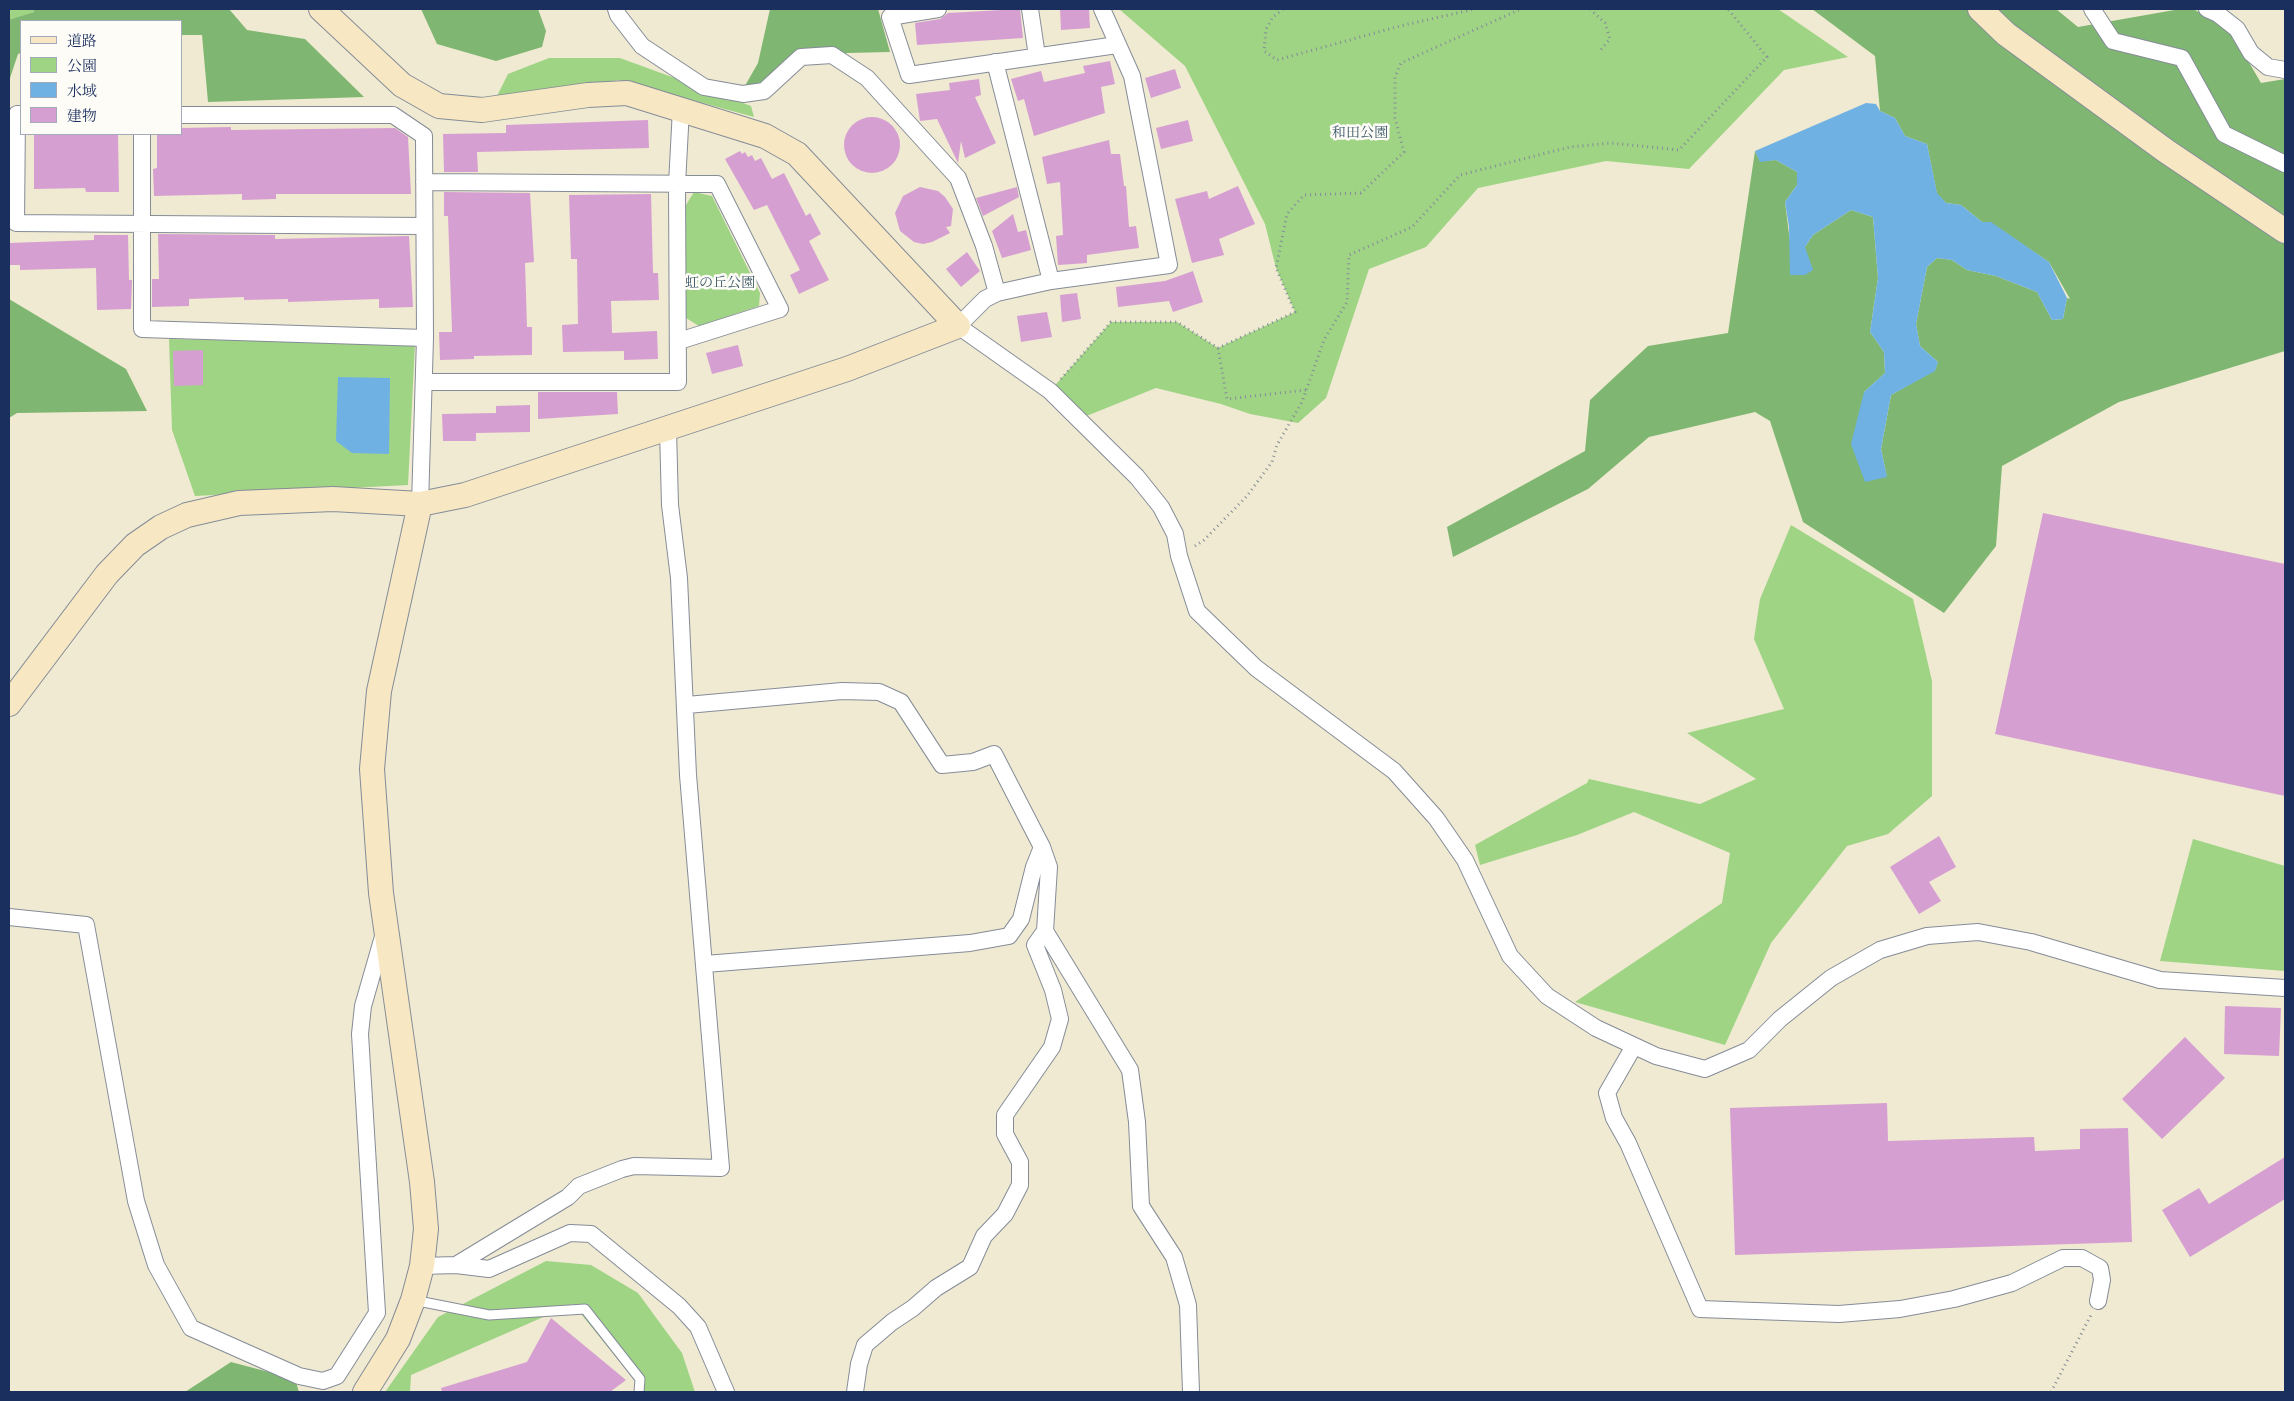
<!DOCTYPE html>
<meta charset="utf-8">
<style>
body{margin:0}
#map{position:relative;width:2294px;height:1401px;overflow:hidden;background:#efead1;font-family:"IM FELL English","Noto Serif JP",serif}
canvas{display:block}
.frame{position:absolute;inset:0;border:10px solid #1b2f5e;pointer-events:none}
.legend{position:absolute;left:20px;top:20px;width:162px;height:115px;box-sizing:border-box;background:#fdfcf7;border:1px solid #a3aaba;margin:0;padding:6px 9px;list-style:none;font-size:15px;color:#1b2f5e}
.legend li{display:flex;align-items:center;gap:10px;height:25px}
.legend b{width:25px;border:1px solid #a3aaba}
</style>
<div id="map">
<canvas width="2294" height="1401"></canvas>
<div class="frame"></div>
<ul class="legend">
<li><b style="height:6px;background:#f7e8c3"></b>道路</li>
<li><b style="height:14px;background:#9fd485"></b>公園</li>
<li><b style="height:14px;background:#6fb1e3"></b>水域</li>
<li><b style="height:14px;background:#d69fd1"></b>建物</li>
</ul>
</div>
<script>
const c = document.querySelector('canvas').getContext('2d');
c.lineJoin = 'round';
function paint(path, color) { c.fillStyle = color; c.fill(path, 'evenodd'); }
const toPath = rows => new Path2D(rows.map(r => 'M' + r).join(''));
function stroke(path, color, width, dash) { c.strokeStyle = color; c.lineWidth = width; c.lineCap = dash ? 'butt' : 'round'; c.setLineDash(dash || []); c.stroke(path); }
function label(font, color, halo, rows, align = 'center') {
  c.font = font + ' "IM FELL English","Noto Serif JP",serif'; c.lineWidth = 5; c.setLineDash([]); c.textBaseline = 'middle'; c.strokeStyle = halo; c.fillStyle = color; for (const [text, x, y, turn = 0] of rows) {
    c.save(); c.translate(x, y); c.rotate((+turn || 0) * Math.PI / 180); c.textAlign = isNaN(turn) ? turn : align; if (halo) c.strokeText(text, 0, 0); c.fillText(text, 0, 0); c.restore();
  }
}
paint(toPath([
 [9,9,34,9,34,12,9,21],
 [1119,9,1778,9,1848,57,1784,70,1689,169,1606,161,1478,188,1426,247,1369,269,1326,398,1298,423,1250,414,1221,404,1156,388,1079,419,1050,391,1111,322,1177,322,1218,348,1295,312,1276,268,1265,224,1185,66],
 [549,58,620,58,751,106,754,117,619,80,496,98,508,74],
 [694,192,712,196,760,293,759,306,699,326,686,318,686,205],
 [169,339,415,344,408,485,195,496,172,430],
 [1791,525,1913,599,1932,681,1932,796,1888,834,1847,846,1771,943,1725,1045,1575,1002,1722,903,1730,853,1634,812,1577,835,1480,865,1475,845,1587,783,1589,779,1700,804,1756,779,1687,733,1784,709,1754,639,1760,599],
 [2193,839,2285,866,2285,971,2160,961],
 [546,1261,591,1265,638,1293,682,1353,695,1392,642,1392,641,1388,573,1304,411,1375,410,1392,385,1392,438,1317]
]), '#9fd485');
paint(toPath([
 [34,9,229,9,247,30,305,39,364,97,208,102,202,35,181,35,181,21,21,21,21,53,18,54,9,81,9,20,34,12],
 [421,9,538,9,546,31,542,47,496,61,437,44],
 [770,9,878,9,890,52,847,53,793,67,742,91,758,63],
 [1812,9,2056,9,2078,27,2180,9,2193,9,2229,28,2261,83,2285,79,2285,351,2119,402,2002,466,1996,546,1944,613,1803,522,1770,421,1755,412,1649,437,1588,489,1453,557,1447,527,1585,451,1590,400,1648,346,1728,333,1755,151,1760,161,1776,160,1797,172,1797,185,1785,202,1790,242,1805,247,1813,235,1851,210,1873,217,1878,278,1870,332,1884,352,1885,373,1864,392,1887,477,1881,449,1891,395,1935,370,1938,362,1920,346,1916,324,1927,267,1937,258,1952,260,1967,270,1996,276,2037,292,2052,320,2063,319,2067,298,2070,299,2049,262,1991,223,1982,222,1961,205,1946,203,1937,194,1927,144,1905,136,1895,118,1880,111,1875,56],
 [9,299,126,369,147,411,17,413,9,418],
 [231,1362,295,1379,299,1392,185,1392]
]), '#7fb672');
paint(toPath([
 [1866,103,1876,104,1880,111,1895,118,1905,136,1927,144,1937,193,1946,203,1961,205,1982,222,1991,222,2049,262,2067,298,2063,319,2052,320,2037,292,1996,276,1967,270,1952,260,1937,258,1927,267,1916,324,1920,346,1938,362,1935,371,1891,395,1881,449,1887,477,1865,482,1851,444,1864,392,1885,373,1884,352,1870,332,1878,278,1873,217,1851,210,1813,235,1805,247,1813,270,1805,275,1790,275,1789,227,1785,202,1797,185,1797,172,1776,160,1760,162,1755,151],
 [338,377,390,378,389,454,352,453,336,441]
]), '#6fb1e3');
paint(toPath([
 [1020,9,1023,38,917,45,915,23,940,19,948,13],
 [1060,9,1089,9,1090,28,1061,30],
 [1110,61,1115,84,1101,87,1105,113,1034,136,1024,99,1018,101,1011,79,1041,71,1044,82,1085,73,1083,66],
 [1175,69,1181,88,1151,98,1145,78],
 [979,79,981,95,975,97,996,143,965,158,961,141,958,163,937,119,920,121,916,94,950,90,949,83],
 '844 145a28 28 0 1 1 56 0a28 28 0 1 1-56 0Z',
 [648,120,649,148,477,152,478,172,444,172,443,134,506,133,506,125],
 [1188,120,1193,141,1161,149,1156,128],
 [231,127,231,130,395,128,408,137,411,194,276,194,276,199,242,200,242,194,154,196,153,169,157,168,157,134,181,134,181,128],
 [34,134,118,134,119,192,86,192,85,188,34,189],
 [1109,140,1111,154,1120,154,1124,186,1126,186,1129,227,1136,226,1139,248,1087,255,1087,263,1058,265,1056,236,1063,235,1060,182,1047,184,1042,157],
 [740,151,742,154,745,152,748,157,752,155,755,161,761,158,772,179,784,173,806,216,810,213,821,234,809,241,829,280,799,294,790,275,800,270,767,205,754,210,725,159],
 [1238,186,1255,224,1219,239,1224,255,1192,263,1175,199,1207,191,1209,199],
 [920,187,938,191,945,197,953,209,951,226,946,227,950,233,932,242,923,244,914,242,900,231,895,213,903,196],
 [1017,187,1019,197,983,216,976,198],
 [444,192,530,193,534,262,525,263,527,327,532,327,532,355,474,356,474,359,440,360,439,332,452,332,448,216,444,216],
 [651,194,653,273,658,273,659,300,611,301,612,333,657,331,658,359,624,360,624,351,563,352,562,325,578,324,577,259,571,259,569,195],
 [1013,214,1018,232,1026,230,1031,250,1002,258,992,231],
 [158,234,275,235,275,239,409,236,413,307,379,308,379,299,288,302,288,299,244,300,244,297,189,299,189,306,152,307,152,279,159,279],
 [94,235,128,235,129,280,132,280,131,309,97,310,96,268,20,270,20,265,9,265,9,243,94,240],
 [967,252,980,271,961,287,946,269],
 [1193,271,1203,302,1173,312,1169,301,1118,307,1116,287,1165,281],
 [1077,293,1081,319,1062,322,1060,295],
 [1047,312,1052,337,1021,342,1017,316],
 [738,345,743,366,712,374,706,353],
 [203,350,203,385,174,386,173,351],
 [538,392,617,392,618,414,538,419],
 [530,405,530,432,476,433,476,441,443,441,442,414,496,413,496,406],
 [2043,513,2285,564,2285,796,1995,734],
 [1939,836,1956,867,1929,882,1941,901,1919,914,1890,867],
 [2225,1006,2281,1008,2279,1056,2224,1054],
 [2185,1037,2225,1078,2162,1139,2122,1099],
 [1887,1103,1888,1141,2034,1137,2035,1151,2080,1149,2080,1129,2128,1128,2132,1242,1735,1255,1730,1108],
 [2285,1157,2285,1199,2190,1257,2162,1210,2199,1188,2209,1204],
 [551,1318,626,1380,610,1392,442,1392,441,1388,527,1362]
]), '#d69fd1');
const lane = toPath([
 [413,1300,489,1315,585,1309,640,1379,639,1392]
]);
const street = toPath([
 [616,9,618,15,642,46,704,87,743,94,764,91,801,57,832,55,867,78,958,178,984,246,997,293,985,299,958,326,1050,391,1137,477,1161,507,1175,534,1179,556,1197,611,1256,668,1394,771,1436,818,1465,860,1510,956,1547,996,1596,1028,1656,1056,1705,1069,1749,1050,1780,1019,1831,978,1880,950,1927,936,1978,932,2031,942,2160,980,2285,988],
 [938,9,890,17,909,75,1117,45],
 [1030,9,1037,56],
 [2092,9,2113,41,2182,58,2224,134,2285,164],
 [2207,9,2218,14,2237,29,2251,53,2268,67,2285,70],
 [995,62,1051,281],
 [21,114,17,114,16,223,424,226],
 [181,115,393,115,424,136,425,338,420,504],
 [142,134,142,329,425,338],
 [424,182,717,184,780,309,679,341],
 [997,293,1051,281,1169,265,1132,76,1102,9],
 [424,382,678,382,677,184,681,109],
 [687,705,842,691,879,692,901,702,942,765,973,762,994,754,1042,847,1049,867,1045,931,1035,945,1053,990,1060,1019,1052,1047,1005,1115,1005,1134,1020,1162,1020,1185,1005,1214,984,1236,970,1267,936,1288,913,1308,892,1322,865,1345,859,1364,855,1392],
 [9,917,86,925,136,1201,156,1265,191,1328,299,1376,323,1381,337,1376,377,1313,360,1034,363,1006,384,933],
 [1045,931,1130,1070,1137,1122,1141,1206,1174,1257,1188,1305,1191,1392],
 [705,964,970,943,1009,936,1021,919,1034,867,1042,847],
 [1634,1046,1607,1093,1614,1118,1628,1143,1700,1309,1839,1314,1900,1309,1954,1299,2012,1283,2063,1258,2082,1258,2100,1268,2102,1280,2098,1301],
 [456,1265,568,1197,579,1186,622,1169,634,1166,721,1168,688,775,679,578,670,505,668,430],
 [422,1266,456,1265,489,1269,570,1233,591,1234,679,1306,698,1327,726,1392]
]);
const secondary = toPath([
 [1980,9,2006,34,2166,151,2285,231],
 [9,704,107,574,135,545,161,527,187,515,239,503,333,499,420,504,465,495,847,369,958,326,797,154,765,136,627,93,588,95,482,110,439,106,402,85,321,9],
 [365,1392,398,1339,413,1300,422,1266,426,1229,422,1182,381,893,372,769,379,691,420,504]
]);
stroke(lane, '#858c98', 11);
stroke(street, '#858c98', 18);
stroke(secondary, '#858c98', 26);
stroke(toPath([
 [1283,9,1273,17,1266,29,1264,51,1277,60,1400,26,1475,9],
 [1590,9,1605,23,1610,39,1599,52],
 [1218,348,1227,399,1306,390],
 [1061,379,1111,322,1177,322,1218,348,1295,312,1276,268,1287,214,1304,195,1361,193,1404,152,1395,118,1395,77,1401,63,1521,9],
 [1195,546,1204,540,1247,496,1272,462,1277,445,1302,402,1324,340,1347,302,1349,255,1412,227,1460,175,1570,147,1611,143,1679,150,1767,57,1728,9],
 [2051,1392,2091,1315]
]), '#858c98', 3, [1, 4]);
stroke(lane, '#fff', 9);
stroke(street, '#fff', 16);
stroke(secondary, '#f7e8c3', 24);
label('14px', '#3c5868', '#fdfcf7', [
 ["和田公園",1360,134],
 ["虹の丘公園",720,284]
]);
</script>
